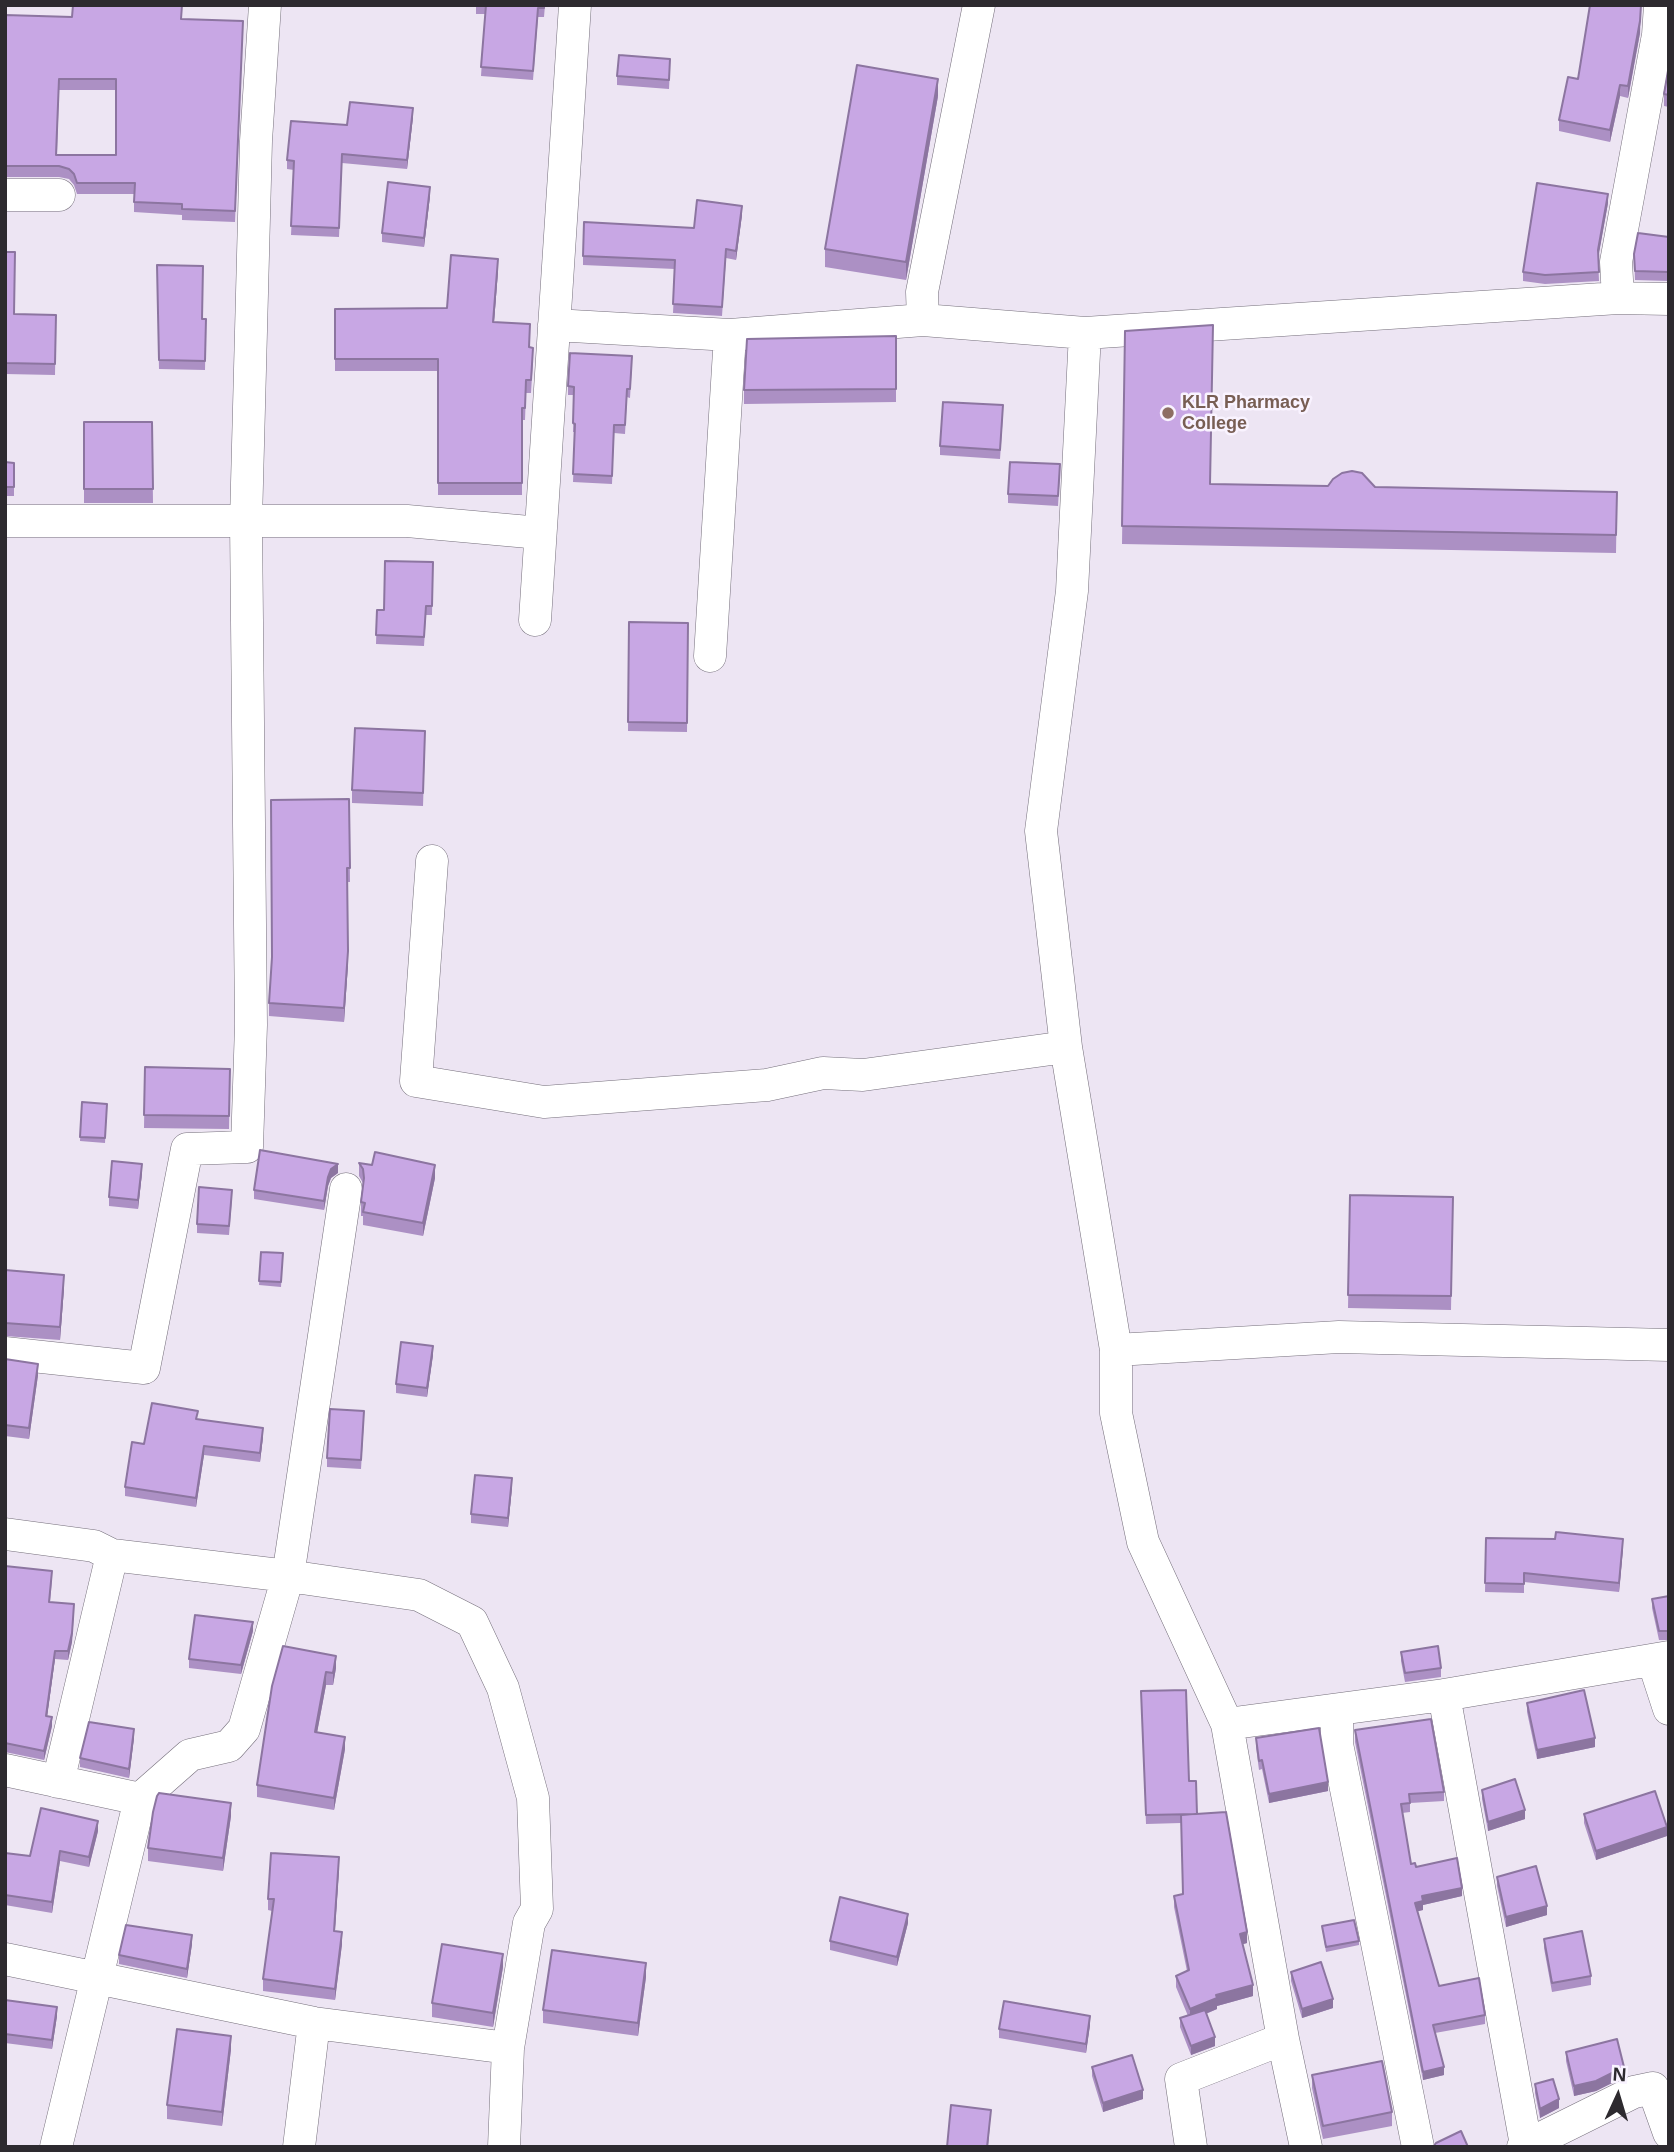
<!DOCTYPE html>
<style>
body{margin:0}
#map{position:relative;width:1674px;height:2152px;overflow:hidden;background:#ede5f3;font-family:Arial,sans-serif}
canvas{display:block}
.frame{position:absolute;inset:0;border:7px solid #2d2a2f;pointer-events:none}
.north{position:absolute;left:1583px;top:2061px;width:70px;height:70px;-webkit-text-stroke:5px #f9f3ff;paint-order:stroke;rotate:4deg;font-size:19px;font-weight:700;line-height:28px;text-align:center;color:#2d2a2f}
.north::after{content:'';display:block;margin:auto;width:24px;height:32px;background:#2d2a2f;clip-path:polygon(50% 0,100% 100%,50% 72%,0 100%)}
</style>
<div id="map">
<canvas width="1674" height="2152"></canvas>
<div class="frame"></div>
<div class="north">N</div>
</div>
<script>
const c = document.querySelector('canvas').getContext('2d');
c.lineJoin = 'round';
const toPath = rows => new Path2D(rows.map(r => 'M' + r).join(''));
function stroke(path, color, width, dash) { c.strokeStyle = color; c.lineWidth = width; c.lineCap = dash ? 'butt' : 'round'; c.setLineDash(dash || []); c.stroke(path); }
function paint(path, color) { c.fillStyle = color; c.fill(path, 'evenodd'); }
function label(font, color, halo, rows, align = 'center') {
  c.font = font + ' Arial,sans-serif'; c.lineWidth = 5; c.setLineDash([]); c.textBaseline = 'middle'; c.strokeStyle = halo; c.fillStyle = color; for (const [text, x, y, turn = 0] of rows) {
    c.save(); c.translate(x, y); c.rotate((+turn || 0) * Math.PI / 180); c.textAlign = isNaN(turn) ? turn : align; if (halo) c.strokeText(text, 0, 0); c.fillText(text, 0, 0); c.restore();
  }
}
const minor = toPath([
 [5,195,59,195],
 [1618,298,1616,262,1658,35,1660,5],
 [923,320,922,292,979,5],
 [554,325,730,335,923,320,1085,333],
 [5,521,407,521,540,533],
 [535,620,575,5],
 [710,656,730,335],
 [432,861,416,1081,544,1102,767,1085,823,1073,863,1075,1066,1047,1116,1350,1116,1413,1143,1542,1227,1724,1283,2039,1306,2147],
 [1066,1047,1041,831,1072,591,1085,333,1618,298,1669,299],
 [1116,1350,1339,1337,1669,1345],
 [5,1353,144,1368,187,1149,247,1147,251,1025,246,521,256,141,265,5],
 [5,1534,94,1546,112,1555,288,1576,346,1189],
 [1653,1660,1669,1709],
 [1444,1695,1526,2145],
 [1337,1711,1337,1744,1418,2147],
 [1227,1724,1444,1695,1669,1657],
 [5,1770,140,1799],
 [58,1782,112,1555],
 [5,1959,314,2023,508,2048],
 [56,2147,140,1799,190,1755,229,1746,244,1729,288,1576,419,1595,472,1622,503,1688,533,1798,537,1909,529,1923,508,2048,504,2147],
 [299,2147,314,2023],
 [1191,2147,1181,2079,1283,2039],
 [1523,2147,1634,2092,1653,2088,1669,2133]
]);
stroke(minor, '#756f7b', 33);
stroke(minor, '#fff', 32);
paint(toPath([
 [476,5,545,5,544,17,538,17,533,80,481,76,485,14,476,14],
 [5,15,243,21,235,222,182,220,182,215,134,212,134,194,77,194,74,185,69,179,59,177,5,177],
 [59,90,116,90,116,155,57,155],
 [1640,33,1628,98,1620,96,1610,142,1559,131,1559,120,1578,79],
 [1669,65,1669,107,1664,106,1664,94],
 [670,68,669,89,617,85,617,76],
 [938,96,906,280,825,267,825,249],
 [413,117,407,169,342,163,339,237,291,235,294,170,287,169,287,160,347,125],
 [430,196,424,247,382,242,382,233],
 [1608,203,1598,257,1599,281,1545,284,1523,281,1523,272],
 [742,215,736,260,726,258,722,316,673,313,675,269,583,265,583,256],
 [1669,237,1669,281,1635,280,1634,254],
 [5,252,14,314,56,315,55,375,5,374],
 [157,265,202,319,206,319,205,370,159,369],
 [498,271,494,322,530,348,533,360,531,393,526,393,525,420,522,420,522,495,438,495,438,371,335,371,335,309,447,308],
 [1125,331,1210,484,1617,492,1616,553,1122,544],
 [896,336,896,402,744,404,744,390],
 [632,364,630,398,627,397,625,434,614,433,612,484,573,482,575,432,573,432,574,395,568,395,568,386],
 [1003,415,1000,459,940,455,940,446],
 [84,422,152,422,153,503,84,503],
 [5,462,14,463,14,496,5,496],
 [1060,473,1058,506,1008,503,1008,494],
 [433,562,432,615,426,615,424,646,376,644,377,610,384,610],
 [629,622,688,623,687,732,628,731],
 [425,745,423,806,352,803,352,790],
 [349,799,350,882,347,882,348,964,344,1022,269,1016,269,1003],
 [145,1067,230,1069,229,1129,144,1128],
 [82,1102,107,1104,105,1143,80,1141],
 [359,1163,435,1178,423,1236,363,1225,363,1216,361,1216,361,1202,363,1183,359,1176],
 [142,1173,138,1209,109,1206,109,1197],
 [338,1173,331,1178,328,1186,324,1210,254,1199,254,1190],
 [1350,1195,1453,1197,1451,1310,1348,1308],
 [232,1199,229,1235,197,1233,197,1224],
 [261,1252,283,1253,281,1287,259,1285],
 [5,1270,64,1288,60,1340,5,1336],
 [433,1355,427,1397,396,1393,396,1384],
 [5,1359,38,1375,29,1439,5,1436],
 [198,1419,263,1437,260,1462,204,1455,196,1507,125,1496,125,1487,144,1444],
 [364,1420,361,1469,327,1467,327,1458],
 [512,1487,508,1527,471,1523,471,1514],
 [1486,1538,1623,1548,1619,1592,1524,1582,1524,1593,1485,1592],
 [5,1566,52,1580,50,1602,74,1613,72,1642,68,1660,55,1659,47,1716,52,1726,44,1760,5,1752],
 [1669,1596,1669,1640,1659,1640,1652,1608,1652,1599],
 [253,1631,241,1674,189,1668,189,1659],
 [1401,1652,1441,1668,1441,1677,1405,1682,1401,1661],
 [336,1668,333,1685,326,1685,317,1732,345,1749,334,1810,257,1797,257,1785,272,1686],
 [1141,1691,1189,1781,1197,1814,1247,1943,1243,1944,1253,1996,1217,2006,1217,2009,1206,2014,1215,2046,1191,2055,1180,2027,1180,2018,1188,2016,1176,1987,1176,1976,1187,1971,1174,1907,1174,1896,1183,1894,1181,1823,1146,1824],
 [1527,1703,1595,1747,1537,1759,1527,1712],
 [1355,1730,1444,1792,1444,1801,1410,1803,1410,1812,1402,1813,1411,1864,1462,1896,1423,1905,1423,1910,1417,1911,1439,1986,1485,2015,1485,2024,1435,2033,1444,2075,1423,2080,1355,1742],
 [134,1738,129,1778,80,1767,80,1758],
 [1256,1738,1328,1791,1269,1803,1262,1769,1259,1770,1256,1747],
 [1482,1790,1525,1819,1488,1831,1482,1799],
 [1584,1814,1667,1836,1596,1860,1584,1823],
 [231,1816,223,1871,148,1861,148,1848],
 [98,1831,89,1867,60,1861,52,1913,5,1905,5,1853,30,1856],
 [339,1869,335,1931,342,1944,335,2000,263,1991,263,1979,272,1911,268,1910,268,1899],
 [1497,1877,1547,1915,1506,1927,1497,1886],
 [908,1923,897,1966,830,1950,830,1941],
 [1322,1926,1359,1941,1359,1945,1326,1952],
 [1544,1939,1591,1976,1591,1985,1552,1992,1544,1948],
 [192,1944,187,1978,119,1964,119,1955],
 [503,1967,493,2027,432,2017,432,2003],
 [1291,1972,1333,2008,1302,2018,1291,1981],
 [646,1977,638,2036,543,2023,543,2010],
 [5,2000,57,2016,52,2049,5,2043],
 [1090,2025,1086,2053,999,2038,999,2029],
 [231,2049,222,2126,167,2119,167,2105],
 [1566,2052,1624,2077,1596,2091,1574,2096,1566,2061],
 [1092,2067,1143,2099,1103,2112,1092,2076],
 [1312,2075,1392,2112,1392,2126,1323,2139,1312,2088],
 [1535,2084,1559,2108,1540,2118,1535,2093]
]), '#ac90c4');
paint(toPath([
 [1641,5,1640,33,1628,98,1628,86],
 [938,79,938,96,906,280,906,262],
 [1620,85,1620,96,1610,142,1610,130],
 [413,108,413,117,407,169,407,160],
 [430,187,430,196,424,247,424,238],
 [1608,194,1608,203,1598,259,1598,250],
 [742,206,742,215,736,260,736,251],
 [498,259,498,271,493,335,493,322],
 [348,951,348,964,344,1022,344,1008],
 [142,1164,142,1173,138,1209,138,1200],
 [338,1164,338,1173,331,1178,328,1186,324,1210,324,1201,328,1177,331,1169],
 [435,1165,435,1178,423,1236,423,1223],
 [64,1275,64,1288,60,1340,60,1327],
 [433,1346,433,1355,427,1397,427,1388],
 [38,1364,38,1375,29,1439,29,1428],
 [263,1428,263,1437,260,1462,260,1453],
 [204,1446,204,1455,196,1507,196,1498],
 [512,1478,512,1487,508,1527,508,1518],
 [1623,1539,1623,1548,1619,1592,1619,1583],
 [74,1604,72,1642,68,1660,68,1651],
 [253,1622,253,1631,241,1674,241,1665],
 [55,1651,55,1659,46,1725,46,1716],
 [336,1656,336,1668,333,1685,333,1673],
 [326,1672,326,1685,315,1744,315,1732],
 [52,1717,52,1726,44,1760,44,1751],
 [134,1729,134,1738,129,1778,129,1769],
 [345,1737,345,1749,334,1810,334,1798],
 [1595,1738,1595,1747,1537,1759,1537,1750],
 [1328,1782,1328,1791,1269,1803,1269,1794],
 [231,1803,231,1816,223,1871,223,1858],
 [1525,1810,1525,1819,1488,1831,1488,1822],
 [98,1821,98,1831,89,1867,89,1857],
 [1667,1827,1667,1836,1596,1860,1596,1851],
 [60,1851,60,1861,52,1913,52,1902],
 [339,1857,339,1869,334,1942,334,1931],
 [1462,1888,1462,1896,1423,1905,1423,1910,1415,1912,1415,1903,1422,1896],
 [1547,1906,1547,1915,1506,1927,1506,1917],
 [908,1914,908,1923,897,1966,897,1957],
 [342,1932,342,1944,335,2000,335,1989],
 [1247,1932,1247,1943,1240,1945,1240,1934],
 [192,1935,192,1944,187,1978,187,1969],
 [503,1954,503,1967,493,2027,493,2013],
 [646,1963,646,1977,638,2036,638,2023],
 [1253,1985,1253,1996,1217,2006,1217,2009,1190,2020,1190,2009,1216,1995],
 [1333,1999,1333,2008,1302,2018,1302,2009],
 [57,2007,57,2016,52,2049,52,2040],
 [1090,2016,1090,2025,1086,2053,1086,2044],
 [231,2036,231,2049,222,2126,222,2112],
 [1215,2037,1215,2046,1191,2055,1191,2046],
 [1444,2067,1444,2075,1423,2080,1423,2072],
 [1624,2067,1624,2077,1596,2091,1574,2096,1574,2086],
 [1143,2090,1143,2099,1103,2112,1103,2103],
 [1559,2099,1559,2108,1540,2118,1540,2109],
 [991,2110,988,2147,987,2147]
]), '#8c75a0');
const building = toPath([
 [73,5,182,5,181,19,243,21,235,211,182,209,182,204,134,202,135,183,77,183,74,174,69,169,59,166,5,166,5,15,72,17,73,5],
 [59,79,116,79,116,155,56,155,59,79],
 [486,5,544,5,544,8,538,8,533,71,481,67,486,5],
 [1590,5,1641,5,1640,21,1628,86,1620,85,1610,130,1559,120,1568,77,1578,79,1590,5],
 [619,55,670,59,669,80,617,76,619,55],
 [857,65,938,79,906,262,825,249,857,65],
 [1669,65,1669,95,1664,94,1669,65],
 [350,102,413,108,407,160,342,154,339,228,291,226,294,161,287,160,291,121,347,125,350,102],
 [388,182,430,187,424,238,382,233,388,182],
 [1537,183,1608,194,1598,250,1599,272,1545,275,1523,272,1537,183],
 [697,200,742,206,736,251,726,249,722,307,673,304,675,260,583,256,584,222,694,228,697,200],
 [1638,233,1669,237,1669,272,1635,271,1634,254,1638,233],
 [5,252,15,252,14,314,56,315,55,364,5,363,5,252],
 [451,255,498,259,493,322,530,324,529,347,533,348,531,380,526,380,525,408,522,408,522,483,438,483,438,359,335,359,335,309,447,308,451,255],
 [157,265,203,266,202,319,206,319,205,361,159,360,157,265],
 [1213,325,1210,484,1328,486,1333,479,1342,473,1352,471,1362,473,1375,487,1617,492,1616,535,1122,526,1125,331,1213,325],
 [896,336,896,389,744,390,747,339,896,336],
 [570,353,632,356,630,389,627,389,625,425,614,425,612,476,573,474,575,424,573,423,574,387,568,386,570,353],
 [943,402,1003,405,1000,450,940,446,943,402],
 [84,422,152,422,153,489,84,489,84,422],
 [5,462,14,463,14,487,5,487,5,462],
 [1010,462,1060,464,1058,496,1008,494,1010,462],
 [385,561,433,562,432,606,426,606,424,637,376,635,377,610,384,610,385,561],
 [629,622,688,623,687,723,628,722,629,622],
 [355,728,425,731,423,793,352,790,355,728],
 [349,799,350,868,347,868,348,951,344,1008,269,1003,272,957,271,800,349,799],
 [145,1067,230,1069,229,1116,144,1115,145,1067],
 [82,1102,107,1104,105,1138,80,1137,82,1102],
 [260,1150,338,1164,331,1169,328,1177,324,1201,254,1190,260,1150],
 [375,1152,435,1165,423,1223,363,1212,365,1203,361,1202,364,1178,363,1169,359,1163,372,1165,375,1152],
 [112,1161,142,1164,138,1200,109,1197,112,1161],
 [199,1187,232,1190,229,1226,197,1224,199,1187],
 [1350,1195,1453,1197,1451,1296,1348,1295,1350,1195],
 [261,1252,283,1253,281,1282,259,1281,261,1252],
 [5,1270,64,1275,60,1327,5,1323,5,1270],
 [401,1342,433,1346,427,1388,396,1384,401,1342],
 [5,1359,38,1364,29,1428,5,1425,5,1359],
 [152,1403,198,1411,196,1419,263,1428,260,1453,204,1446,196,1498,125,1487,132,1442,144,1444,152,1403],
 [330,1409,364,1411,361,1460,327,1458,330,1409],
 [475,1475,512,1478,508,1518,471,1514,475,1475],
 [1556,1532,1623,1539,1619,1583,1524,1573,1524,1584,1485,1583,1486,1538,1555,1539,1556,1532],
 [5,1566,52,1571,49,1602,74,1604,72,1633,68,1651,55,1651,46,1716,52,1717,44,1751,5,1743,5,1566],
 [1669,1596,1669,1631,1659,1631,1652,1599,1669,1596],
 [195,1615,253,1622,241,1665,189,1659,195,1615],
 [283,1646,336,1656,333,1673,326,1672,315,1732,345,1737,334,1798,257,1785,272,1686,283,1646],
 [1438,1646,1441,1668,1405,1673,1401,1652,1438,1646],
 [1186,1690,1189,1781,1196,1781,1197,1814,1146,1815,1141,1691,1186,1690],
 [1584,1690,1595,1738,1537,1750,1527,1703,1584,1690],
 [1431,1719,1444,1792,1409,1794,1410,1803,1401,1804,1411,1864,1415,1863,1416,1867,1457,1858,1462,1888,1422,1896,1423,1901,1415,1903,1439,1986,1479,1978,1485,2015,1433,2025,1444,2067,1423,2072,1355,1730,1431,1719],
 [89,1722,134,1729,129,1769,80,1758,89,1722],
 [1319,1728,1328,1782,1269,1794,1262,1760,1259,1761,1256,1738,1319,1728],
 [1515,1779,1525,1810,1488,1822,1482,1790,1515,1779],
 [1655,1791,1667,1827,1596,1851,1584,1814,1655,1791],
 [159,1793,231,1803,223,1858,148,1848,153,1812,157,1796,159,1793],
 [41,1808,98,1821,89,1857,60,1851,52,1902,5,1895,5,1853,30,1856,41,1808],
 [1226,1812,1247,1932,1240,1934,1253,1985,1216,1995,1217,1998,1190,2009,1176,1976,1189,1970,1174,1896,1183,1894,1181,1815,1226,1812],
 [271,1853,339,1857,334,1931,342,1932,335,1989,263,1979,274,1899,268,1899,271,1853],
 [1536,1866,1547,1906,1506,1917,1497,1877,1536,1866],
 [840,1897,908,1914,897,1957,830,1941,840,1897],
 [1354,1920,1359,1941,1326,1947,1322,1926,1354,1920],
 [126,1925,192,1935,187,1969,119,1955,126,1925],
 [1582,1931,1591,1976,1552,1983,1544,1939,1582,1931],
 [442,1944,503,1954,493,2013,432,2003,442,1944],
 [552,1950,646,1963,638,2023,543,2010,552,1950],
 [1321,1962,1333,1999,1302,2009,1291,1972,1321,1962],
 [5,2000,57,2007,52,2040,5,2034,5,2000],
 [1004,2001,1090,2016,1086,2044,999,2029,1004,2001],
 [1205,2010,1215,2037,1191,2046,1180,2018,1205,2010],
 [177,2029,231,2036,222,2112,167,2105,177,2029],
 [1617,2039,1624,2067,1596,2081,1574,2086,1566,2052,1617,2039],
 [1132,2055,1143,2090,1103,2103,1092,2067,1132,2055],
 [1382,2061,1392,2112,1323,2126,1312,2075,1382,2061],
 [1553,2079,1559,2099,1540,2109,1535,2084,1553,2079],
 [951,2105,991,2110,987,2147,947,2147,951,2105],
 [1461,2131,1468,2147,1433,2147,1436,2143,1461,2131]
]);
paint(building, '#c8a7e4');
stroke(building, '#8c75a0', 2);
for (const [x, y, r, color] of [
 [1168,413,7,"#8d6e63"]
]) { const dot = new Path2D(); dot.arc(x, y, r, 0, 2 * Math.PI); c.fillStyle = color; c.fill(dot); stroke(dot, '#f9f3ff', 2.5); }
label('bold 18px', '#785e54', '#f9f3ff', [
 ["KLR Pharmacy",1182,403],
 ["College",1182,424]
], 'left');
</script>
